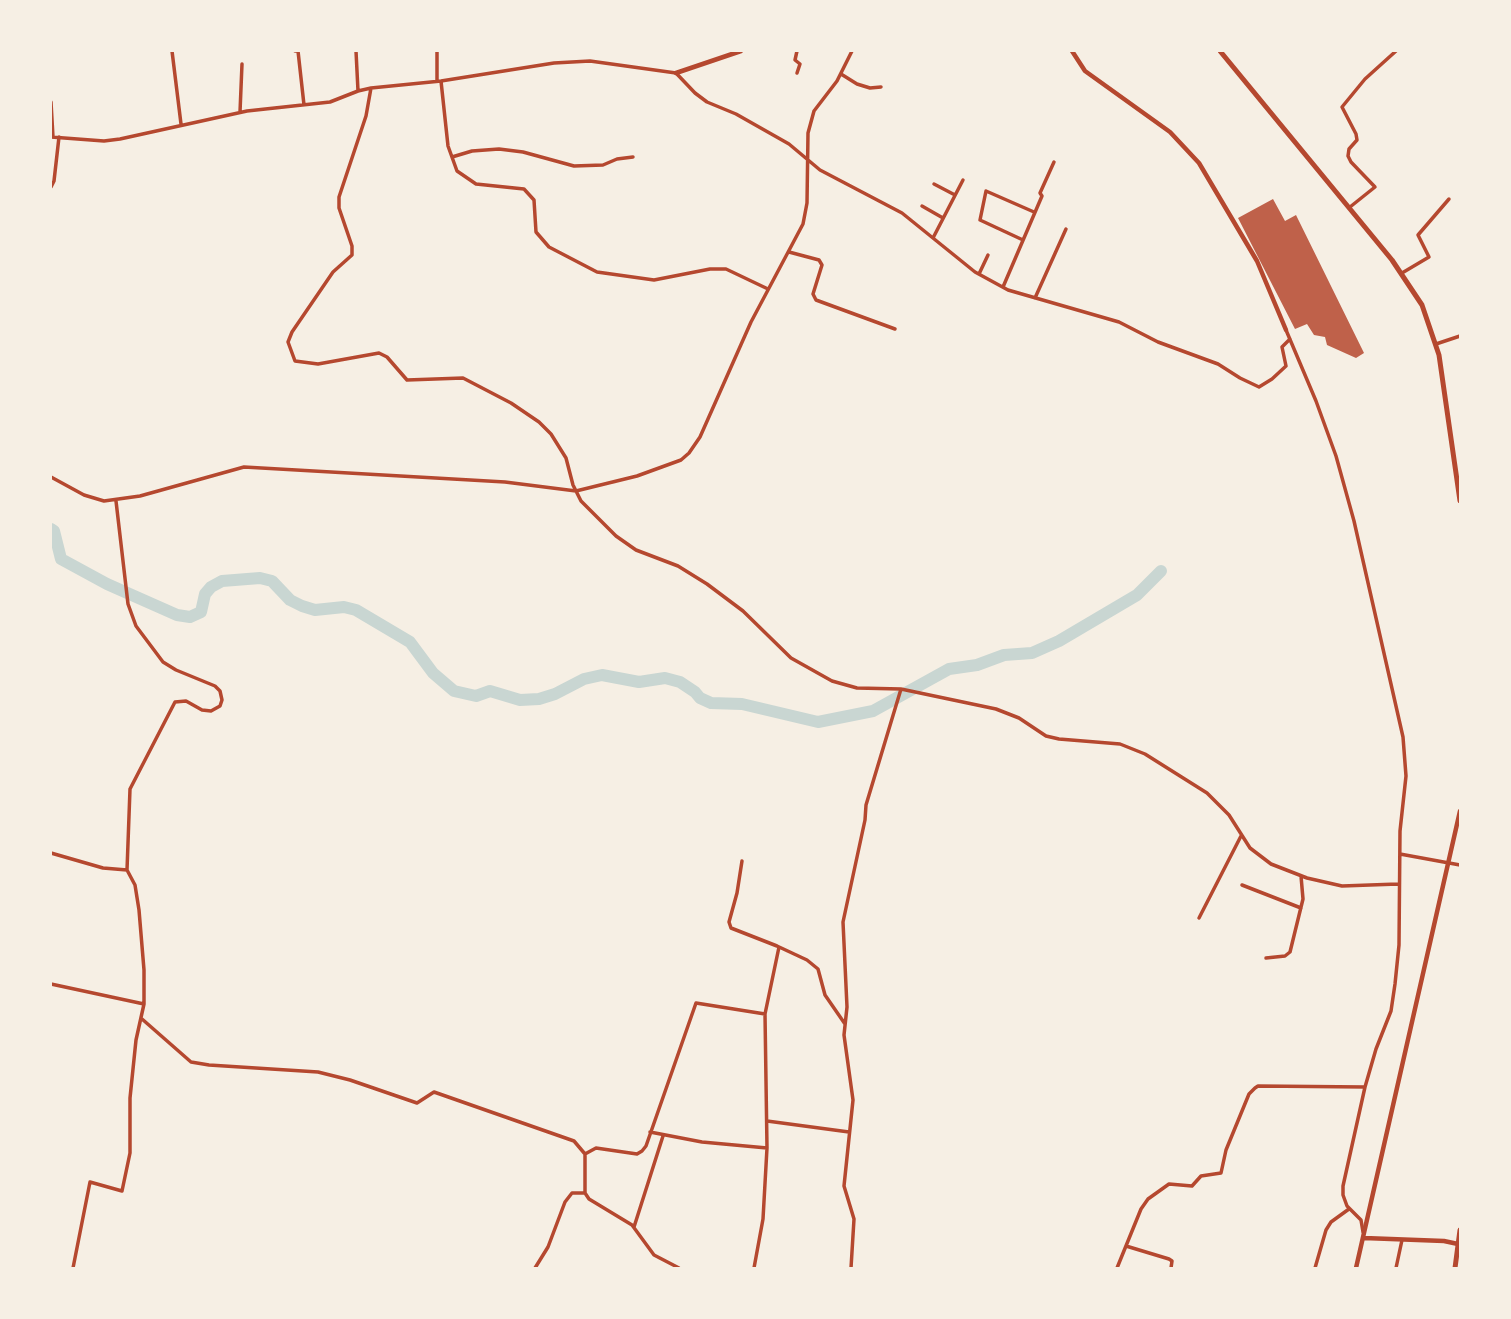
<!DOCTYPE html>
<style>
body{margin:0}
#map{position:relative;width:1511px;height:1319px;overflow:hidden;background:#f6efe4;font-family:"Exo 2",sans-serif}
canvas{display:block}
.frame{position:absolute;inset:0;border:52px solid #f6efe4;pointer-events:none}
</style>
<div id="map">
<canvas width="1511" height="1319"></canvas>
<div class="frame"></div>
</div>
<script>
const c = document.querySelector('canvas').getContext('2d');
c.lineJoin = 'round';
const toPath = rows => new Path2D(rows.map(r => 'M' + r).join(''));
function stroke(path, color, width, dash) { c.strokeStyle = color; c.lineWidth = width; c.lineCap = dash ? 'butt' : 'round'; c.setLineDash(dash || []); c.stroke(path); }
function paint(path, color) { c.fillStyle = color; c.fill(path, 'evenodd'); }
stroke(toPath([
 [51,529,54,531,61,559,107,584,177,615,190,617,201,612,205,594,211,587,222,581,260,578,272,581,290,600,302,606,315,610,344,607,356,610,410,642,433,673,454,691,476,696,490,691,520,700,539,699,555,694,584,679,602,675,639,682,665,678,680,682,695,692,700,698,711,703,742,704,818,722,873,711,949,669,977,665,1004,655,1032,653,1059,641,1137,595,1161,571]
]), '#c9d6d2', 12);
paint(toPath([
 [1273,199,1285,221,1296,215,1364,353,1356,358,1327,345,1325,337,1314,335,1307,324,1295,329,1238,218]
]), '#bf614a');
stroke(toPath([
 [172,51,181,124],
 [295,51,298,51,304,105],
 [356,51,358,91],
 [797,51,795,60,800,64,797,73],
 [841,74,857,84,870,88,881,87],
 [437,81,437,51],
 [441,81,448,146,457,171,476,184,524,189,534,200,536,232,549,247,597,272,654,280,710,269,726,269,768,289],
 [371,88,366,116,339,197,339,208,352,246,352,255,333,272,292,332,288,342,295,361,318,364,379,353,387,357,407,380,463,378,511,403,539,422,551,434,566,458,573,485,581,501,616,536,636,550,678,566,707,584,743,611,791,658,832,681,857,688,901,689,996,709,1019,718,1046,736,1059,739,1120,744,1145,754,1207,793,1229,815,1250,848,1271,864,1307,878,1342,886,1398,884],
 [51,102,53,137],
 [240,112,242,64],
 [51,137,104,141,120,139,247,111,330,102,358,91,371,88,441,81,554,63,590,61,676,73,695,93,707,102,736,114,789,144,820,170,902,213,975,272,1008,290,1119,322,1158,342,1218,364,1240,378,1259,387,1272,379,1286,366,1282,347,1290,339],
 [452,157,472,151,499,149,523,152,574,166,603,165,617,159,633,157],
 [934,184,955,195],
 [51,187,54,181,59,137],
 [922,206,943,218],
 [1350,207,1375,187,1351,162,1348,156,1349,149,1357,140,1356,134,1342,107,1365,79,1396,51],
 [933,238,963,180],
 [1023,240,980,220,986,191,1034,212],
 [789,252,819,260,822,265,813,294,816,300,895,329],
 [1402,273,1429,257,1418,235,1449,199],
 [979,274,988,255],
 [1003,287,1042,196,1040,193,1054,162],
 [1035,298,1066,229],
 [1286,330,1316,401,1336,456,1354,521,1403,737,1406,776,1400,831,1399,945,1395,984,1391,1011,1376,1049,1365,1087,1343,1186,1343,1195,1347,1206,1361,1220,1363,1232],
 [1436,344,1460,336],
 [51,477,84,495,104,501,140,496,244,467,505,482,576,491,637,476,681,460,689,453,700,437,751,322,803,224,807,203,808,133,814,111,837,81,852,51],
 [51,853,103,868,127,870],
 [1400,854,1460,865],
 [742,861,737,893,729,922,731,928,777,946,807,960,818,969,825,995,845,1024],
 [1242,885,1301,908],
 [1199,918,1241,836],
 [1266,958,1285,956,1290,952,1303,899,1301,876],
 [51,984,144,1004],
 [142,1019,191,1062,209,1065,318,1072,350,1080,417,1103,434,1092,574,1141,585,1154,585,1193,589,1199,632,1225,654,1255,679,1268],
 [767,1121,849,1132],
 [650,1132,702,1142,767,1148],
 [585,1154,596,1148,637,1154,642,1151,646,1146,696,1003,765,1014],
 [634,1227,663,1136],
 [1126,1246,1169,1259,1172,1261,1171,1268],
 [73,1268,90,1182,122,1191,130,1153,130,1098,136,1040,144,1004,144,970,139,910,135,885,127,870,130,789,175,702,186,701,202,710,211,711,220,706,222,700,220,691,215,686,176,670,163,662,136,626,128,604,116,501],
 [535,1268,548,1247,565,1202,572,1193,585,1193],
 [754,1268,763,1219,767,1148,765,1014,779,947],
 [851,1268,854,1219,844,1186,853,1100,844,1035,847,1007,843,922,865,820,866,805,901,689],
 [1117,1268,1141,1209,1148,1199,1169,1184,1192,1186,1201,1176,1221,1173,1226,1150,1249,1094,1255,1088,1258,1086,1365,1087],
 [1315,1268,1326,1230,1331,1222,1349,1209],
 [1396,1268,1402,1240]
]), '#b5482f', 3.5);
stroke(toPath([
 [1072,51,1085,71,1170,132,1199,163,1257,261,1286,330],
 [676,73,741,51],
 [1364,1238,1444,1241,1458,1244],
 [1356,1268,1460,811]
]), '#b5482f', 4.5);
stroke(toPath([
 [1220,51,1392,260,1422,305,1439,355,1460,501],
 [1455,1268,1460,1230]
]), '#b5482f', 5);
</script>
